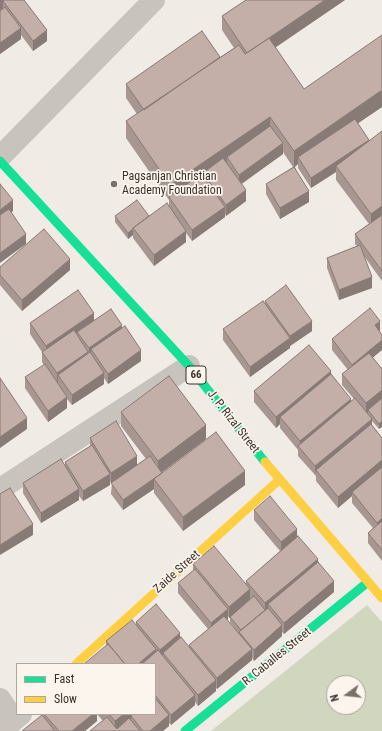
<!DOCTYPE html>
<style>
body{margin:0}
#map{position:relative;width:382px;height:731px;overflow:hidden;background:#f0ebe5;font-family:"Roboto Condensed",sans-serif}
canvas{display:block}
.legend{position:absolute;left:16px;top:663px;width:140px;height:52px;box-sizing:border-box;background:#fbf5ee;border:1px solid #aea6a0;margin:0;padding:5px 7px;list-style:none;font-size:12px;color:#3b302b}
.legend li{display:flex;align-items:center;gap:8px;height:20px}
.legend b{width:20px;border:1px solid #aea6a0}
.north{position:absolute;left:326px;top:675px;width:40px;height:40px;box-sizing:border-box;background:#fbf5ee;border:1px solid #aea6a0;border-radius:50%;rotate:255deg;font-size:11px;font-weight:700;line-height:16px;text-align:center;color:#3b302b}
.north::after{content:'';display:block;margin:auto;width:14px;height:18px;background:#7a716c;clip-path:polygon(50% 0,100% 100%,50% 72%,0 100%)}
</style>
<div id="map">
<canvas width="382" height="731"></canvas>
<ul class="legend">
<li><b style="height:5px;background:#16e098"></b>Fast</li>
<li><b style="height:5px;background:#ffcf43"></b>Slow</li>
</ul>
<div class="north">N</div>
</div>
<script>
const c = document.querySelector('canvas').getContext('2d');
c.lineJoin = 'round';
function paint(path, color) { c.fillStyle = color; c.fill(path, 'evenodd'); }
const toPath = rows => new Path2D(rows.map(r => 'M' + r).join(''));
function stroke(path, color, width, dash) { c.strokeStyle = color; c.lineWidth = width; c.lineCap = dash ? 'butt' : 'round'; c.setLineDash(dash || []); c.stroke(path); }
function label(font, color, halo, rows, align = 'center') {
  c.font = font + ' "Roboto Condensed",sans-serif'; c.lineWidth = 3.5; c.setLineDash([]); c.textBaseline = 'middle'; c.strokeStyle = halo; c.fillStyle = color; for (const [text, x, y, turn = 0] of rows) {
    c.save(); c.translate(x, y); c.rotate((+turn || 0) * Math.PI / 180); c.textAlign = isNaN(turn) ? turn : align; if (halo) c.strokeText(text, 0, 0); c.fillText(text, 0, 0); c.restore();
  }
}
paint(toPath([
 [367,605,382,622,382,731,211,731],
 [334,683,358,683,358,707,334,707]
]), '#d1d6bf');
stroke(toPath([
 [0,157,154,0],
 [0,489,189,366],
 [0,699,14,720],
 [1,731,21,714]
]), '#c9c3be', 22);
stroke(toPath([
 [0,161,189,366,265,462],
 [185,731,368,582]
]), '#16e098', 9);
stroke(toPath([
 [265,462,382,598],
 [76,664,279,480]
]), '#ffcf43', 9);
paint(toPath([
 [0,0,24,0,47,41,33,51,21,35,21,39,0,54],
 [246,0,345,0,275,47,304,89,382,107,358,123,369,142,382,131,382,281,364,256,372,288,339,300,327,268,327,258,357,246,355,244,355,234,369,224,336,180,336,172,311,188,298,168,298,164,295,167,309,202,280,219,266,194,266,184,293,167,283,152,283,154,242,184,246,201,226,216,225,214,225,217,192,241,186,233,186,242,154,266,133,238,133,235,128,239,115,222,115,216,149,216,169,206,169,200,126,138,126,121,137,114,126,98,126,84,220,57,234,48,222,30,222,16],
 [0,267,70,270,22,311,0,285],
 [265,301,312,331,290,346,290,345,290,348,250,377,223,340,223,329,265,304],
 [94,320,122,328,141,361,108,384,104,378,104,384,72,405,67,399,67,408,48,422,25,388,25,377,44,365,42,362,42,352,30,334,30,323],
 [380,331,373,358,382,369,379,429,372,421,372,425,382,438,382,561,368,543,368,533,373,528,352,503,352,496,338,508,316,481,316,476,298,456,298,450,280,428,280,424,276,428,254,402,254,391,331,374,351,401,354,399,342,385,342,374,348,370,332,350,332,339],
 [121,412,206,439,162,472,162,473,245,485,183,531,154,493,154,489,123,510,111,494,112,483,111,483,110,481,110,485,83,501,79,496,79,500,41,523,23,493,23,483,65,466,65,462,90,446,90,438,137,465,146,459,121,426],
 [254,510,297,537,318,562,334,592,284,634,282,632,282,636,254,661,252,658,252,660,217,689,216,688,216,691,198,706,195,702,195,705,171,725,169,723,169,726,163,731,90,731,103,721,97,714,155,714,155,664,106,646,106,641,136,625,136,622,180,638,189,648,189,645,208,629,178,593,178,583,193,571,193,564,246,583,246,581,280,551,254,520],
 [228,616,229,618,230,617,230,622,239,634,227,620,228,619],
 [41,714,97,714,97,721,85,731,22,731,41,716]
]), '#a89690');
paint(toPath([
 [0,0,15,0,3,1,3,8,0,10],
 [325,0,345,0,247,67,247,53],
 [21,28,21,39,0,54,0,43],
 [47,30,47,41,33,51,33,41],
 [382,90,382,107,301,162,298,157,298,164,294,167,294,151],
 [270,117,270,133,227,157,227,163,203,173,203,179,170,199,170,185],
 [369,140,369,150,336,166,336,172,311,188,311,178],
 [283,143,283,154,239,185,239,175],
 [246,190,246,201,226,216,226,205],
 [309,191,309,202,280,219,280,208],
 [13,200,13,211,0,221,0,210],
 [382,206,382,220,371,228,371,214],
 [225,207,225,217,192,241,192,230],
 [133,229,133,235,128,239,128,233],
 [186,231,186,242,154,266,154,255],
 [26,234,26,244,0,263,0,253],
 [70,259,70,270,22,311,22,300],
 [372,277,372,288,339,300,339,290],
 [94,313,94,323,77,332,77,335,46,356,46,346],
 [312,321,312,331,290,346,290,336],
 [380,321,380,331,375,336,375,325],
 [122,325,122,336,91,349,91,357,89,359,89,348],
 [290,338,290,348,250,377,250,367],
 [382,340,382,350,352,375,352,365],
 [141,350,141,361,108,384,108,374],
 [88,352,88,362,58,375,58,383,57,384,57,373],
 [331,371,331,382,280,417,280,424,276,428,276,417],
 [104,373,104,384,72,405,72,395],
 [382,390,382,401,368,410,368,413,366,414,366,403],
 [67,397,67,408,48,422,48,411],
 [351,399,351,409,300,448,300,441],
 [27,418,27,429,0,448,0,437],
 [372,419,372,429,316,470,315,477,315,466],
 [382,421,382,427,379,429,379,424],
 [206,425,206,439,158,475,158,461],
 [137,456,137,467,111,483,111,473],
 [382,460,382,471,352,492,352,496,338,508,338,497],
 [245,471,245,485,183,531,183,517],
 [110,474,110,485,83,501,83,491],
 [154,479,154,489,123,510,123,500],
 [79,489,79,500,41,523,41,513],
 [382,518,382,529,377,533,377,523],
 [33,524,33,535,0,555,0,545],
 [297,529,297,539,281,553,281,542],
 [318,559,318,569,268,604,268,611,265,616,241,636,241,630,265,610,265,603],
 [334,581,334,592,284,634,284,623],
 [250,589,250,599,229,618,229,607],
 [228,609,228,619,211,633,211,623],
 [282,625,282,636,254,661,254,650],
 [180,633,180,644,163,653,163,658,160,661,160,650],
 [156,649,156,659,150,664,138,664],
 [252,649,252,660,217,689,217,678],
 [216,680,216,691,198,706,198,695],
 [195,695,195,705,171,725,171,715],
 [93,714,97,714,97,721,85,731,72,731],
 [124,714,141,714,131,716,131,723,115,731,115,721],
 [169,715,169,726,163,731,150,731]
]), '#887a75');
const building = toPath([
 [4,0,24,0,47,30,33,41,3,1,4,0],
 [246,0,325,0,247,53,222,16,246,0],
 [5,7,21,28,0,43,0,11,5,7],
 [202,31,220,57,144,110,126,84,202,31],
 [382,35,382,90,294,151,270,117,170,185,126,121,239,45,245,54,269,38,304,89,382,35],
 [355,119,369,140,311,178,298,157,355,119],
 [270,126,283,143,239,175,227,157,270,126],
 [382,131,382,206,371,214,336,166,382,131],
 [223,158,246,190,226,205,203,173,223,158],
 [294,167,309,191,280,208,266,184,294,167],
 [201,174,225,207,192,230,169,197,201,174],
 [0,184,13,200,0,210,0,184],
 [137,200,149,216,133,228,133,229,128,233,115,216,137,200],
 [167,203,186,231,154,255,133,228,167,203],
 [9,209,26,234,0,253,0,215,9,209],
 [382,215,382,271,355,234,382,215],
 [44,229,70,259,22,300,0,275,0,267,44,229],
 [360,245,372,277,339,290,327,258,360,245],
 [286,285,312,321,290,336,265,301,286,285],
 [78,290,94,313,46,346,30,323,78,290],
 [263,301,290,338,250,367,223,329,263,301],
 [370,308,380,321,375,325,382,335,382,340,352,365,332,339,370,308],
 [111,309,122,325,89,348,77,332,111,309],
 [125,326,141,350,108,374,91,349,125,326],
 [74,330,88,352,57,373,42,352,74,330],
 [309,345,331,371,276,417,254,391,309,345],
 [90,352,104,373,72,395,58,375,90,352],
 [369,353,382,369,382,390,366,403,342,374,369,353],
 [45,364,67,397,48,411,25,377,45,364],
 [331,374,351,399,300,441,280,417,331,374],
 [169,376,206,425,158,461,121,412,169,376],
 [0,378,27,418,0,437,0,378],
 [355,398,372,419,315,466,298,446,355,398],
 [382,398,382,421,379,424,368,410,382,398],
 [116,421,137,456,111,473,90,438,116,421],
 [371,424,382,438,382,460,338,497,316,470,371,424],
 [216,432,245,471,183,517,154,479,216,432],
 [92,445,110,474,83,491,65,462,92,445],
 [150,456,162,473,123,500,111,483,150,456],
 [61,459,79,489,41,513,23,483,61,459],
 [382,467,382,518,377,523,352,492,382,467],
 [10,488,33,524,0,545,0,494,10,488],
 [270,496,297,529,281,542,254,510,270,496],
 [382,521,382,550,368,533,382,521],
 [298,536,318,559,265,603,246,581,298,536],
 [214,546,250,589,229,607,193,564,214,546],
 [318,562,334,581,284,623,268,604,318,562],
 [195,569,228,609,211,623,178,583,195,569],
 [254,596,265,610,241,630,230,617,254,596],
 [156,604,180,633,160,650,136,622,156,604],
 [268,608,282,625,254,650,239,632,268,608],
 [224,616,252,649,217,678,189,645,224,616],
 [132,620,156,649,138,664,125,664,106,641,132,620],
 [181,637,216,680,198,695,163,653,181,637],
 [108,644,125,664,84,664,108,644],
 [158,650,195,695,171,715,155,695,155,664,142,664,158,650],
 [155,698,169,715,150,731,143,731,131,716,133,714,155,714,155,698],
 [44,714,93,714,72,731,59,731,44,714],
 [109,714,124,714,115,721,109,714],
 [42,715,55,731,22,731,42,715],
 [107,717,117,729,129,718,140,731,90,731,107,717]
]);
paint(building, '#c3afa7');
stroke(building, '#887a75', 1);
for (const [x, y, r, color] of [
 [114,184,4,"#7a716c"]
]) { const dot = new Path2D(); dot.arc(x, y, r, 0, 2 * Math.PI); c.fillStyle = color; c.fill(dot); stroke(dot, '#fbf5ee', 1.5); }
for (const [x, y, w] of [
 [196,375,20]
]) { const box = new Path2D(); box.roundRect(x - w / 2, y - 9, w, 18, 3); c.fillStyle = '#fbf5ee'; c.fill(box); stroke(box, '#3b302b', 1); }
label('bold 11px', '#3b302b', null, [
 ["66",196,375]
]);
label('12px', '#3b302b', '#fbf5ee', [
 ["Pagsanjan Christian",122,177],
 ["Academy Foundation",122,191]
], 'left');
label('12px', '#3b302b', '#fbf5ee', [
 ["J. P. Rizal Street",233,422,52],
 ["Zaide Street",177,572,-42],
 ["R. Caballes Street",277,657,-39]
]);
</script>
